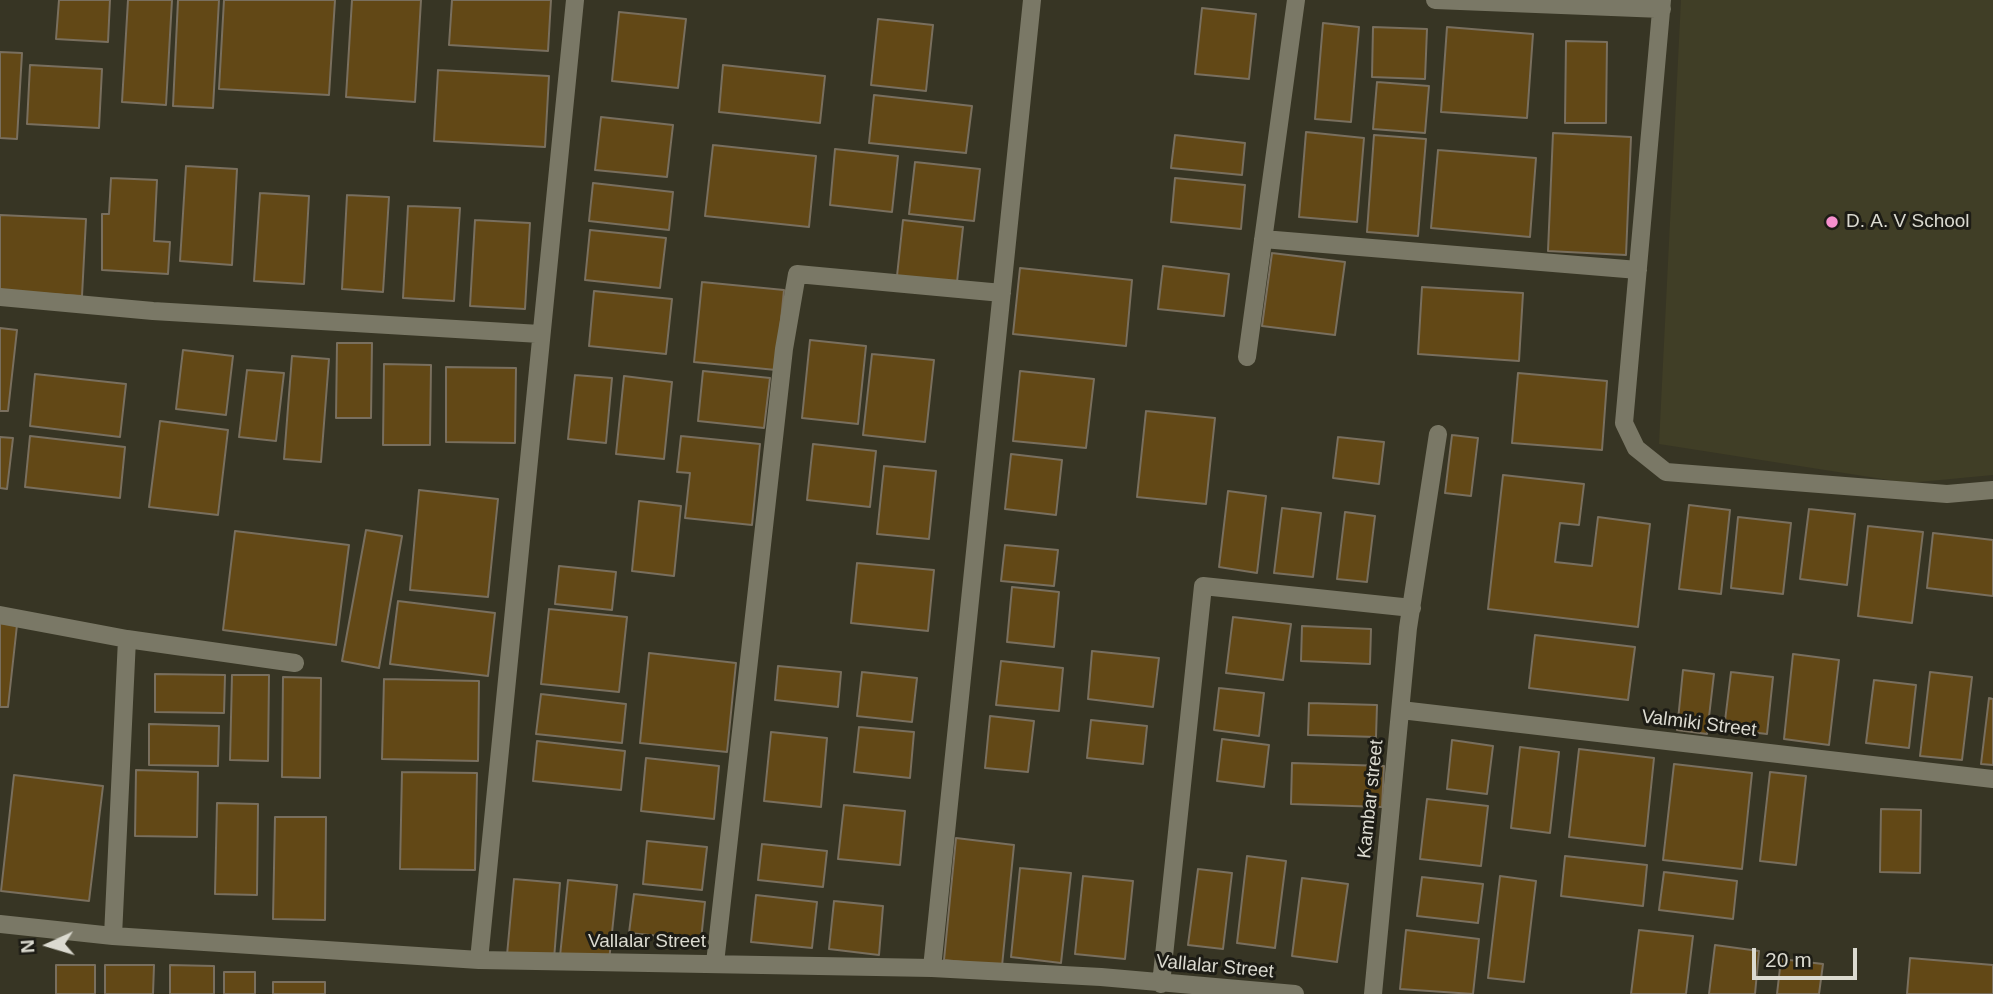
<!DOCTYPE html>
<style>
body{margin:0}
#map{position:relative;width:1993px;height:994px;overflow:hidden;background:#373524;font-family:Arial,sans-serif}
canvas{display:block}
.north{position:absolute;left:14px;top:910px;width:70px;height:70px;-webkit-text-stroke:5px #1d1c15;paint-order:stroke;rotate:266deg;font-size:19px;font-weight:700;line-height:28px;text-align:center;color:#dbdad0}
.north::after{content:'';display:block;margin:auto;width:24px;height:32px;background:#dbdad0;clip-path:polygon(50% 0,100% 100%,50% 72%,0 100%)}
.scale{position:absolute;left:1752px;top:948px;width:105px;height:32px;box-sizing:border-box;border:4px solid #dbdad0;border-top:0;padding-left:9px;font-size:21px;line-height:24px;white-space:nowrap;color:#dbdad0;-webkit-text-stroke:5px #1d1c15;paint-order:stroke}
</style>
<div id="map">
<canvas width="1993" height="994"></canvas>
<div class="north">N</div>
<div class="scale">20 m</div>
</div>
<script>
const c = document.querySelector('canvas').getContext('2d');
c.lineJoin = 'round';
function paint(path, color) { c.fillStyle = color; c.fill(path, 'evenodd'); }
const toPath = rows => new Path2D(rows.map(r => 'M' + r).join(''));
function stroke(path, color, width, dash) { c.strokeStyle = color; c.lineWidth = width; c.lineCap = dash ? 'butt' : 'round'; c.setLineDash(dash || []); c.stroke(path); }
function label(font, color, halo, rows, align = 'center') {
  c.font = font + ' Arial,sans-serif'; c.lineWidth = 6; c.setLineDash([]); c.textBaseline = 'middle'; c.strokeStyle = halo; c.fillStyle = color; for (const [text, x, y, turn = 0] of rows) {
    c.save(); c.translate(x, y); c.rotate((+turn || 0) * Math.PI / 180); c.textAlign = isNaN(turn) ? turn : align; if (halo) c.strokeText(text, 0, 0); c.fillText(text, 0, 0); c.restore();
  }
}
paint(toPath([
 [1681,0,1993,0,1993,475,1908,483,1659,444]
]), '#403e26');
const building = toPath([
 [59,0,110,0,108,42,56,39,59,0],
 [128,0,172,0,166,105,122,102,128,0],
 [178,0,219,0,213,108,173,106,178,0],
 [224,0,335,0,329,95,219,89,224,0],
 [352,0,421,0,415,102,346,97,352,0],
 [452,0,551,0,548,51,449,45,452,0],
 [1202,8,1256,14,1249,79,1195,74,1202,8],
 [619,12,686,19,678,88,612,81,619,12],
 [878,19,933,25,926,91,871,85,878,19],
 [1323,23,1359,27,1351,122,1315,119,1323,23],
 [1373,27,1427,29,1425,79,1372,77,1373,27],
 [1447,27,1533,34,1527,118,1441,112,1447,27],
 [1566,41,1607,42,1606,123,1565,123,1566,41],
 [0,52,22,53,17,139,0,138,0,52],
 [30,65,102,69,99,128,27,124,30,65],
 [723,65,825,76,820,123,719,112,723,65],
 [438,70,549,76,545,147,434,141,438,70],
 [1377,82,1429,86,1425,133,1373,129,1377,82],
 [874,95,972,106,966,153,869,143,874,95],
 [601,117,673,125,667,177,595,170,601,117],
 [1306,132,1364,138,1357,222,1299,217,1306,132],
 [1553,133,1631,137,1626,255,1548,251,1553,133],
 [1175,135,1245,143,1242,175,1171,168,1175,135],
 [1374,135,1426,139,1418,236,1367,232,1374,135],
 [713,145,816,156,809,227,705,216,713,145],
 [835,149,898,156,892,212,830,205,835,149],
 [1438,150,1536,158,1530,237,1431,228,1438,150],
 [915,162,980,169,974,221,909,214,915,162],
 [186,166,237,169,232,265,180,261,186,166],
 [111,178,157,180,154,241,170,242,168,274,102,270,102,214,109,214,111,178],
 [1175,178,1245,185,1241,229,1171,222,1175,178],
 [593,183,673,192,669,230,589,221,593,183],
 [260,193,309,196,304,284,254,281,260,193],
 [347,195,389,197,383,292,342,289,347,195],
 [408,206,460,208,454,301,403,298,408,206],
 [0,215,86,219,82,296,0,291,0,215],
 [475,220,530,223,525,309,470,306,475,220],
 [903,220,963,227,957,282,897,276,903,220],
 [590,230,666,238,660,288,585,280,590,230],
 [1272,253,1345,262,1335,335,1262,326,1272,253],
 [1163,266,1229,274,1224,316,1158,309,1163,266],
 [1020,268,1132,280,1126,346,1013,334,1020,268],
 [702,282,784,290,776,370,694,362,702,282],
 [1422,287,1523,293,1519,361,1418,354,1422,287],
 [594,291,672,299,666,354,589,346,594,291],
 [0,328,17,330,8,411,0,411,0,328],
 [810,340,866,346,858,424,802,418,810,340],
 [337,343,372,343,371,418,336,418,337,343],
 [183,350,233,356,226,415,176,409,183,350],
 [872,354,934,360,925,442,863,435,872,354],
 [292,356,329,359,321,462,284,459,292,356],
 [384,364,431,365,430,445,383,445,384,364],
 [446,367,516,368,515,443,446,442,446,367],
 [247,370,284,373,276,441,239,437,247,370],
 [703,371,770,378,764,428,698,421,703,371],
 [1020,371,1094,379,1086,448,1013,441,1020,371],
 [1518,373,1607,381,1602,450,1512,443,1518,373],
 [35,374,126,384,120,437,30,426,35,374],
 [575,375,612,378,606,443,568,439,575,375],
 [624,376,672,382,664,459,616,454,624,376],
 [1146,411,1215,418,1206,504,1137,497,1146,411],
 [160,421,228,430,218,515,149,507,160,421],
 [1452,435,1478,438,1471,496,1445,493,1452,435],
 [30,436,125,447,120,498,25,487,30,436],
 [681,436,760,444,752,525,685,518,690,473,677,472,681,436],
 [0,437,13,438,7,489,0,488,0,437],
 [1338,437,1384,442,1379,484,1333,478,1338,437],
 [813,444,876,451,870,507,807,500,813,444],
 [1011,454,1062,460,1056,515,1005,509,1011,454],
 [884,466,936,471,929,539,877,534,884,466],
 [1503,475,1584,484,1579,525,1560,523,1555,562,1592,566,1598,517,1650,524,1638,627,1488,609,1503,475],
 [419,490,498,499,488,597,410,590,419,490],
 [1228,491,1266,496,1257,573,1219,567,1228,491],
 [639,501,681,506,674,576,632,571,639,501],
 [1689,505,1730,510,1721,594,1679,589,1689,505],
 [1282,508,1321,513,1313,577,1274,573,1282,508],
 [1809,509,1855,514,1847,585,1800,579,1809,509],
 [1345,512,1375,516,1367,582,1337,579,1345,512],
 [1738,517,1791,523,1783,594,1731,588,1738,517],
 [1868,526,1923,532,1912,623,1858,616,1868,526],
 [366,530,402,536,379,668,342,661,366,530],
 [235,531,349,545,336,645,223,630,235,531],
 [1933,533,1993,540,1993,596,1927,588,1933,533],
 [1005,545,1058,550,1054,586,1001,581,1005,545],
 [857,563,934,570,928,631,851,623,857,563],
 [559,566,616,572,612,610,555,604,559,566],
 [1012,587,1059,592,1054,647,1007,642,1012,587],
 [398,601,495,613,488,676,390,664,398,601],
 [549,609,627,617,619,692,541,684,549,609],
 [1233,617,1291,624,1283,680,1226,673,1233,617],
 [0,623,17,625,8,707,0,707,0,623],
 [1302,626,1371,629,1370,664,1301,661,1302,626],
 [1535,635,1635,647,1628,700,1529,688,1535,635],
 [1092,651,1159,658,1153,707,1088,699,1092,651],
 [649,653,736,663,727,752,640,743,649,653],
 [1793,654,1839,660,1829,745,1784,739,1793,654],
 [1001,661,1063,668,1059,711,996,705,1001,661],
 [778,666,841,672,838,707,775,700,778,666],
 [1683,670,1714,674,1707,734,1677,730,1683,670],
 [862,672,917,678,912,722,857,716,862,672],
 [1731,672,1773,677,1767,734,1724,729,1731,672],
 [1930,672,1972,677,1962,760,1920,756,1930,672],
 [155,674,225,675,224,713,155,712,155,674],
 [232,675,269,675,268,761,230,760,232,675],
 [283,677,321,678,320,778,282,777,283,677],
 [384,679,479,681,478,761,382,759,384,679],
 [1874,680,1916,685,1909,748,1866,743,1874,680],
 [1219,688,1264,693,1259,736,1214,730,1219,688],
 [541,694,626,704,622,743,536,734,541,694],
 [1989,698,1993,699,1993,765,1981,764,1989,698],
 [1309,703,1377,705,1376,737,1308,735,1309,703],
 [990,716,1034,721,1028,772,985,768,990,716],
 [1091,720,1147,726,1143,764,1087,758,1091,720],
 [149,724,219,726,218,766,149,765,149,724],
 [859,727,914,732,910,778,854,772,859,727],
 [771,732,827,738,821,807,764,801,771,732],
 [1222,739,1269,745,1264,787,1217,781,1222,739],
 [1452,740,1493,746,1487,794,1447,789,1452,740],
 [537,741,625,751,621,790,533,781,537,741],
 [1520,747,1559,752,1550,833,1511,828,1520,747],
 [1579,749,1654,758,1645,846,1569,837,1579,749],
 [646,758,719,766,714,819,641,811,646,758],
 [1292,763,1384,766,1382,807,1291,804,1292,763],
 [1674,764,1752,773,1742,869,1663,860,1674,764],
 [136,770,198,772,197,837,135,836,136,770],
 [402,772,477,773,475,870,400,869,402,772],
 [1770,772,1806,776,1796,865,1760,861,1770,772],
 [14,775,103,786,89,901,1,891,14,775],
 [1427,799,1488,806,1481,866,1420,859,1427,799],
 [217,803,258,804,257,895,215,894,217,803],
 [844,805,905,811,900,865,838,859,844,805],
 [1881,809,1921,810,1920,873,1880,872,1881,809],
 [275,817,326,817,325,920,273,919,275,817],
 [956,838,1014,845,1002,966,944,960,956,838],
 [647,841,707,847,702,890,643,884,647,841],
 [762,844,827,851,823,887,758,880,762,844],
 [1247,856,1286,861,1275,948,1237,943,1247,856],
 [1565,856,1647,865,1643,906,1561,896,1565,856],
 [1020,868,1071,873,1061,963,1011,957,1020,868],
 [1198,869,1232,873,1223,949,1188,945,1198,869],
 [1664,872,1737,881,1733,919,1659,910,1664,872],
 [1083,876,1133,881,1125,959,1075,954,1083,876],
 [1500,876,1536,881,1524,982,1488,978,1500,876],
 [1422,877,1483,884,1478,923,1417,916,1422,877],
 [1302,878,1348,884,1337,962,1292,956,1302,878],
 [514,879,560,883,554,959,507,955,514,879],
 [568,880,617,885,609,961,560,956,568,880],
 [634,894,705,902,701,940,629,933,634,894],
 [756,895,817,902,812,948,751,942,756,895],
 [834,901,883,906,879,955,829,949,834,901],
 [1406,930,1479,939,1473,994,1400,989,1406,930],
 [1639,930,1693,936,1686,994,1631,994,1639,930],
 [1715,945,1759,951,1755,994,1709,994,1715,945],
 [1910,958,1993,965,1993,994,1907,994,1910,958],
 [1781,959,1823,964,1819,994,1777,994,1781,959],
 [56,965,95,965,95,994,56,994,56,965],
 [105,965,154,965,153,994,105,994,105,965],
 [170,965,214,966,214,994,170,994,170,965],
 [224,972,255,972,255,994,224,994,224,972],
 [273,982,325,982,325,994,273,994,273,982]
]);
paint(building, '#624816');
stroke(building, '#796f5e', 2);
stroke(toPath([
 [1435,0,1662,9],
 [1662,0,1624,423,1636,448,1666,472,1947,494,1993,490],
 [1263,239,1638,270],
 [0,297,153,311,540,334],
 [1247,357,1296,0],
 [0,615,127,639,295,663],
 [1401,710,1993,779],
 [0,924,113,936,479,960,932,968,1101,977,1295,994],
 [113,936,127,639],
 [479,960,575,0],
 [715,963,784,349,797,274,1002,293],
 [932,968,1032,0],
 [1161,984,1203,586,1412,608],
 [1373,994,1408,628,1438,434]
]), '#7a7866', 18);
for (const [x, y, r, color] of [
 [1832,222,7,"#f790ce"]
]) { const dot = new Path2D(); dot.arc(x, y, r, 0, 2 * Math.PI); c.fillStyle = color; c.fill(dot); stroke(dot, '#1d1c15', 2.5); }
label('19px', '#dbdad0', '#1d1c15', [
 ["D. A. V School",1846,222]
], 'left');
label('19px', '#dbdad0', '#1d1c15', [
 ["Valmiki Street",1699,724,7],
 ["Kambar street",1371,799,-84],
 ["Vallalar Street",647,942],
 ["Vallalar Street",1215,967,5]
]);
</script>
